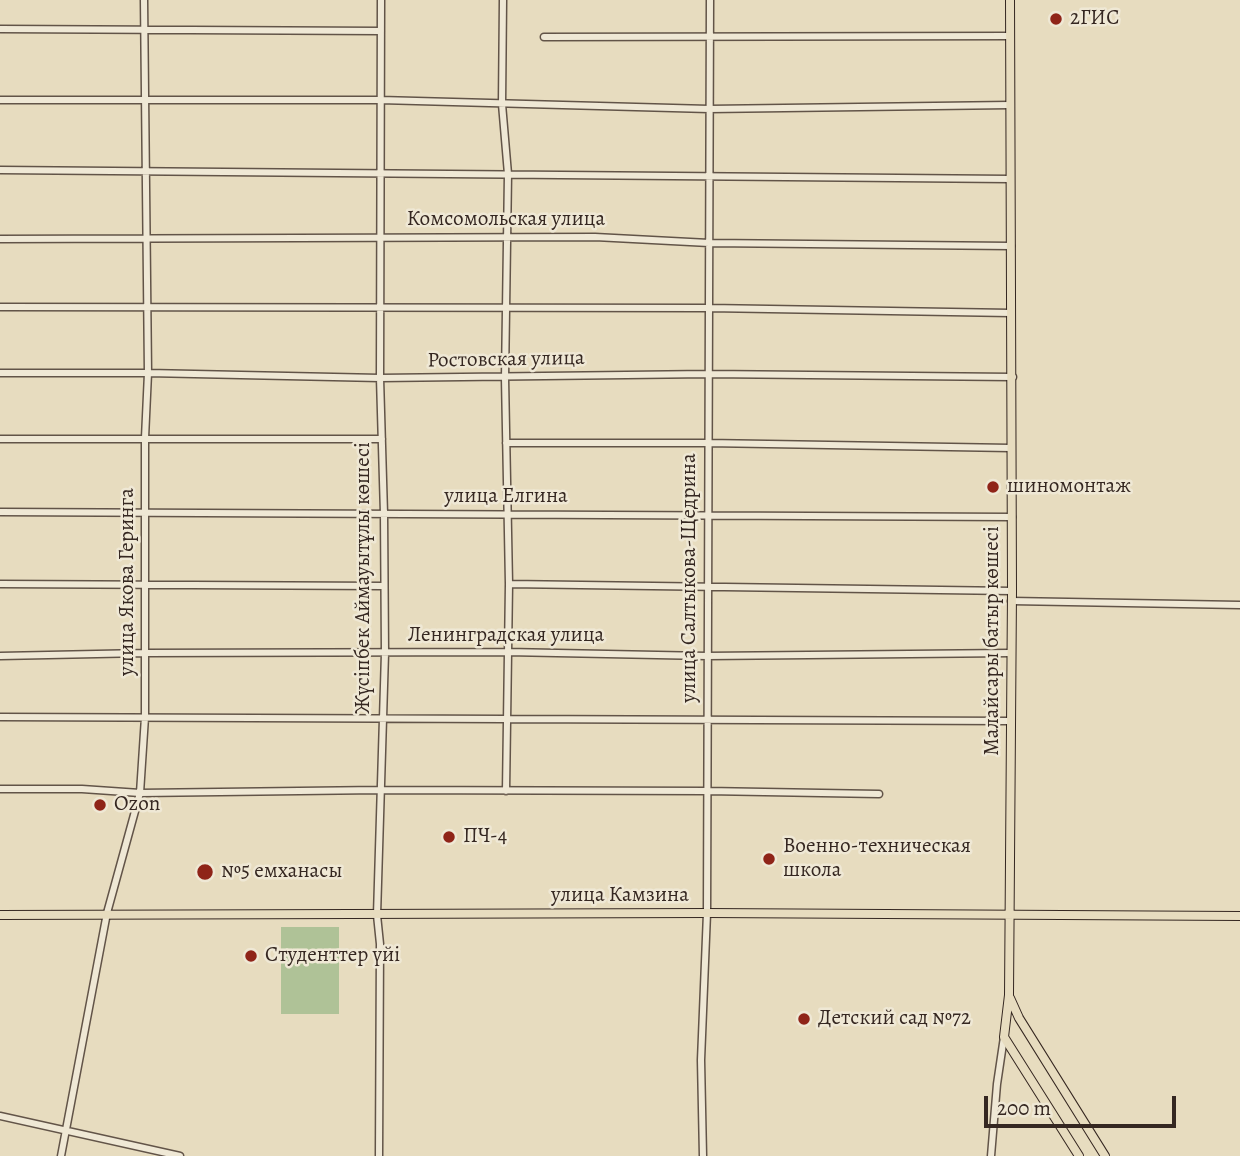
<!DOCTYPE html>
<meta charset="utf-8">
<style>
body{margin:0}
#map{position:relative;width:1240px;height:1156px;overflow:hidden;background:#e7dcbf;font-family:Alegreya,serif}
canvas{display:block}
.scale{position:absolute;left:984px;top:1096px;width:192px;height:32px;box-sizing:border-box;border:4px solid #352721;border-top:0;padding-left:9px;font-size:21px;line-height:24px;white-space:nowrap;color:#352721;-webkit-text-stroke:5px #efe8d5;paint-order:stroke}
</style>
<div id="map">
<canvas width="1240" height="1156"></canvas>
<div class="scale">200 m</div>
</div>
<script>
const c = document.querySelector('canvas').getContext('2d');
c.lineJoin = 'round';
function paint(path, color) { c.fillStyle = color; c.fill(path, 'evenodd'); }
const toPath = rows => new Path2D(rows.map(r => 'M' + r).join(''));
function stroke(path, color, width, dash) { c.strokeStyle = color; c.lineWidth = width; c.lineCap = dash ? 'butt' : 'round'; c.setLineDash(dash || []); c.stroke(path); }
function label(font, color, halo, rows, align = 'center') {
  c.font = font + ' Alegreya,serif'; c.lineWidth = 5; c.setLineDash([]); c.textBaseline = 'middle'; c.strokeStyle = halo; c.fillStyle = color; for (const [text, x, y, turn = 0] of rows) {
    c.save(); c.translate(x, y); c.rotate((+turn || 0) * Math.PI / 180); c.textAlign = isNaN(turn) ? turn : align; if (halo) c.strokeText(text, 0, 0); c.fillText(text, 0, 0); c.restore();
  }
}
paint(toPath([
 [281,927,339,927,339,1014,281,1014]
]), '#afc297');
const minor = toPath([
 [503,0,502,104,508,174,505,378,509,584,506,791],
 [0,29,381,31],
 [544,37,1010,36],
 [0,100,380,100,709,109,1010,105],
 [0,170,1010,179],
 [0,239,595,237,709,243,1011,246],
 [0,307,709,308,1011,313],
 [0,373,148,373,380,378,708,374,1013,377],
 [0,439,382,439],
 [506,443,707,443,1011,448],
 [0,512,1012,517],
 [0,584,384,586],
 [509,584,1012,591],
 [1011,601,1240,605],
 [0,656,145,653,507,652,707,656,1011,653],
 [0,717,1010,721],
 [0,789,82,789,140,793,379,790,707,791,879,794],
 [0,1116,180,1156],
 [61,1156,107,913,140,793,145,717,145,438,148,373,144,0],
 [379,1156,380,944,377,915,385,653,384,514,380,378,381,0],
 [703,1156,701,1060,707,913,710,0],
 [991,1156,997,1084,1004,1037]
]);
const major = toPath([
 [1010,0,1012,591,1009,995,1004,1037,1079,1156],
 [0,915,707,913,1240,916],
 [1010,998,1019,1018,1105,1156]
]);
stroke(minor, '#625448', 9);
stroke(major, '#352721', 10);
stroke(minor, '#efe8d5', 6);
stroke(major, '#e7dcbf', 8);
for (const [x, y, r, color] of [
 [1056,19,7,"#8f2418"],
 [993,487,7,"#8f2418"],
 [100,805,7,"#8f2418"],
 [449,837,7,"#8f2418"],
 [769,859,7,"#8f2418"],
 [205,872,9,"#8f2418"],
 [251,956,7,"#8f2418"],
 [804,1019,7,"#8f2418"]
]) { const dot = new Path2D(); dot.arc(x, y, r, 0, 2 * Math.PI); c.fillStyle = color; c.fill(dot); stroke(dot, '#efe8d5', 2.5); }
label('21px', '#352721', '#efe8d5', [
 ["2ГИС",1070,19],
 ["шиномонтаж",1007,487],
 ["Ozon",114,805],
 ["ПЧ-4",463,837],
 ["Военно-техническая",783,847],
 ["школа",783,871],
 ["№5 емханасы",221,872],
 ["Студенттер үйі",265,956],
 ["Детский сад №72",818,1019]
], 'left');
label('21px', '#352721', '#efe8d5', [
 ["Комсомольская улица",506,220],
 ["Ростовская улица",506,360,-1],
 ["улица Елгина",506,497],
 ["Жүсіпбек Аймауытұлы көшесі",364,578,-90],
 ["улица Салтыкова-Щедрина",690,578,-90],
 ["улица Якова Геринга",128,582,-90],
 ["Ленинградская улица",506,636],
 ["Малайсары батыр көшесі",993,641,-90],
 ["улица Камзина",620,896]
]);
</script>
